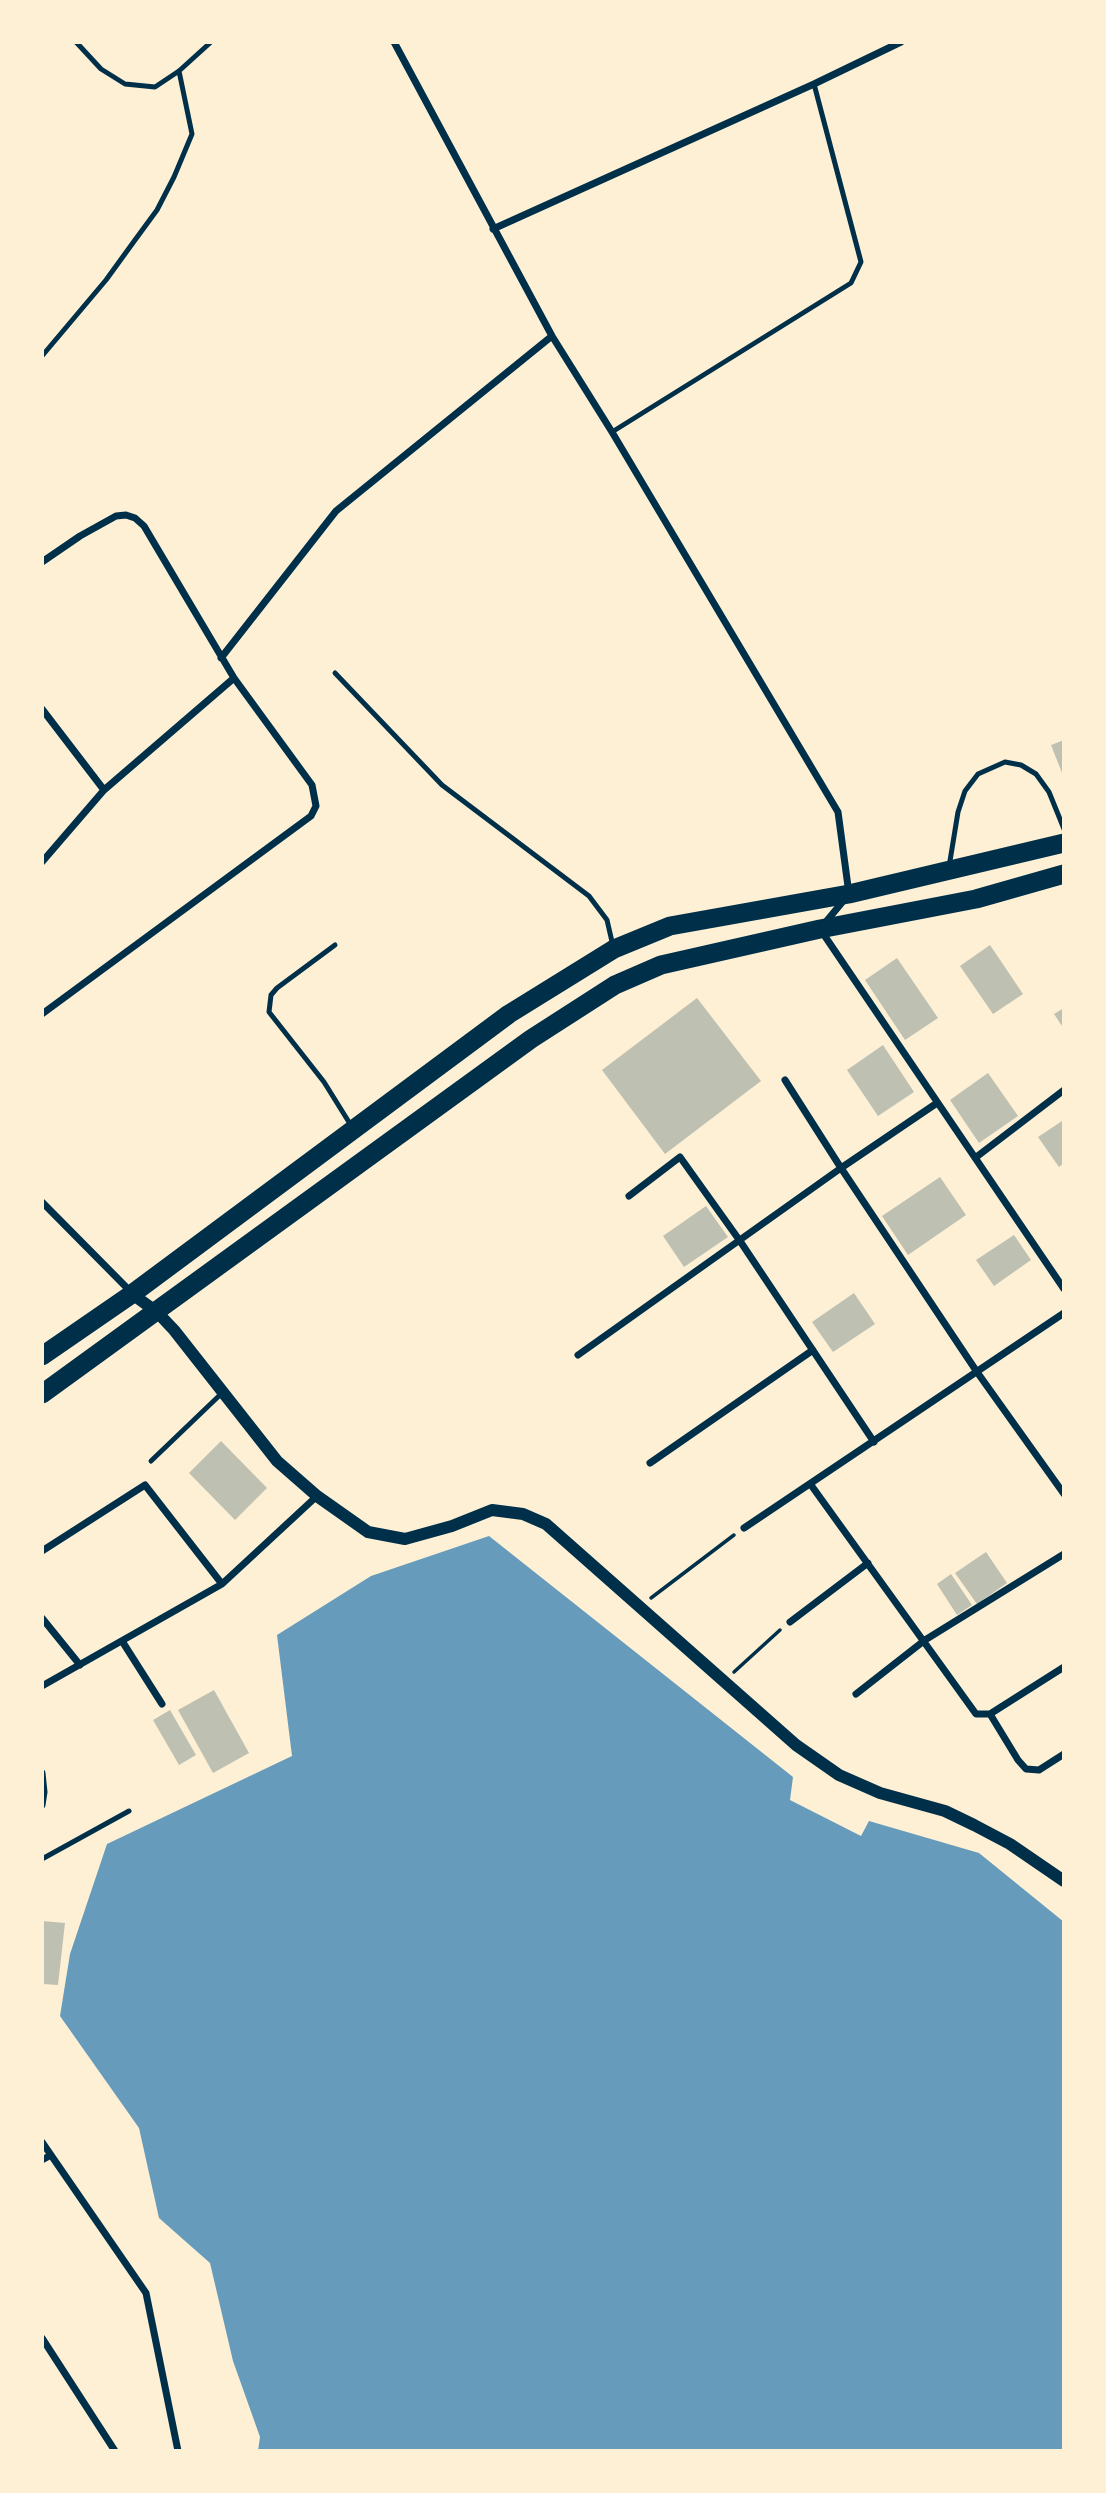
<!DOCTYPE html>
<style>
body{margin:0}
#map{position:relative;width:1106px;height:2493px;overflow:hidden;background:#fdf0d5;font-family:"Public Sans",sans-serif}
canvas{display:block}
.frame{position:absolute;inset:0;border:44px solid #fdf0d5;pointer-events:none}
</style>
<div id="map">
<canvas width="1106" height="2493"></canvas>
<div class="frame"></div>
</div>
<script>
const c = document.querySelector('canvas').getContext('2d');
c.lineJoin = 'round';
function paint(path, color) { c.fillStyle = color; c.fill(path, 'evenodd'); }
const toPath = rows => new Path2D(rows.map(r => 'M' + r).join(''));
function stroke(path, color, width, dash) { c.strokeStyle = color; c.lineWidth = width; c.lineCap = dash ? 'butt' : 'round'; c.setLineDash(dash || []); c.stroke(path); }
paint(toPath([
 [489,1536,793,1777,790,1800,861,1836,869,1821,979,1853,1064,1922,1064,2451,258,2451,260,2437,233,2361,210,2263,159,2218,139,2128,60,2016,70,1954,107,1844,292,1756,277,1635,371,1576]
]), '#669bbc');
paint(toPath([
 [1064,740,1064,778,1051,745],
 [990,945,1023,994,993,1014,960,966],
 [897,958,938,1018,905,1040,865,980],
 [697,998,761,1081,665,1154,602,1070],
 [1064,1008,1064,1029,1054,1014],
 [883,1045,914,1092,878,1116,847,1070],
 [988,1073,1018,1116,979,1143,950,1100],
 [1062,1121,1064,1124,1064,1163,1059,1167,1038,1137],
 [940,1177,966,1215,908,1255,882,1216],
 [706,1206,728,1237,684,1267,663,1236],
 [1014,1235,1031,1260,994,1286,976,1260],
 [854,1293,875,1324,833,1352,812,1322],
 [221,1441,267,1488,235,1520,189,1473],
 [986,1552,1007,1583,977,1604,955,1573],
 [951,1574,972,1605,957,1615,937,1584],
 [214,1690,249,1753,213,1773,178,1710],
 [170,1710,196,1755,179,1765,153,1720],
 [42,1921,65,1923,58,1985,42,1984]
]), '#bec0b2');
stroke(toPath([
 [651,1598,734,1535],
 [734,1672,780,1630]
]), '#003049', 3.5);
stroke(toPath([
 [76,42,101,69,125,84,155,87,179,71,211,42],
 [42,356,106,280,135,240,157,210,174,177,192,134,179,71],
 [612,432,851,283,861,262,814,84],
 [335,673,442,785,589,896,607,920,613,946],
 [949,867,958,812,965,791,978,774,1005,762,1021,765,1036,774,1049,792,1064,829],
 [335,945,277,988,271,995,269,1012,324,1082,352,1127],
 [151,1461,222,1393],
 [42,1859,129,1811]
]), '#003049', 5);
stroke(toPath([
 [394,42,552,336,612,432,838,812,849,894,820,929,1064,1289],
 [493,229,814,84,901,42],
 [42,562,80,536,116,516,126,515,135,518,144,526,234,678,312,785,316,806,311,816,42,1014],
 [221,658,336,511,552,336],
 [42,709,104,790],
 [42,862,104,790,234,678],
 [785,1080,841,1168,977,1372,1064,1494],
 [975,1158,1064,1090],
 [629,1196,680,1157,740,1241,874,1442],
 [42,1202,132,1293],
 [578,1355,841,1168,937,1103],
 [650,1463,813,1350],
 [811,1485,976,1714,990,1714,1064,1667],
 [744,1528,1064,1313],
 [42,1551,145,1485,222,1584,42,1686],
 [222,1584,317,1496],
 [42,1618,80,1665],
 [790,1622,868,1563],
 [122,1641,162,1704],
 [856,1694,925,1640,1064,1554],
 [990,1714,1018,1760,1026,1769,1039,1770,1064,1754],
 [42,1773,44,1792,42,1805],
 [42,2142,146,2293,178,2451],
 [42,2160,51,2155],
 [42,2338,115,2451]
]), '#003049', 7);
stroke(toPath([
 [132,1294,157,1312,174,1330,277,1461,317,1496,368,1532,405,1539,452,1526,492,1510,523,1514,546,1524,796,1745,839,1775,880,1793,945,1811,974,1825,1010,1844,1064,1881]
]), '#003049', 12);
stroke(toPath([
 [42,1356,132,1294,509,1014,614,949,670,926,849,894,1064,843],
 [42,1394,531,1039,615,985,661,965,820,929,976,899,1064,874]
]), '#003049', 19);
</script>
